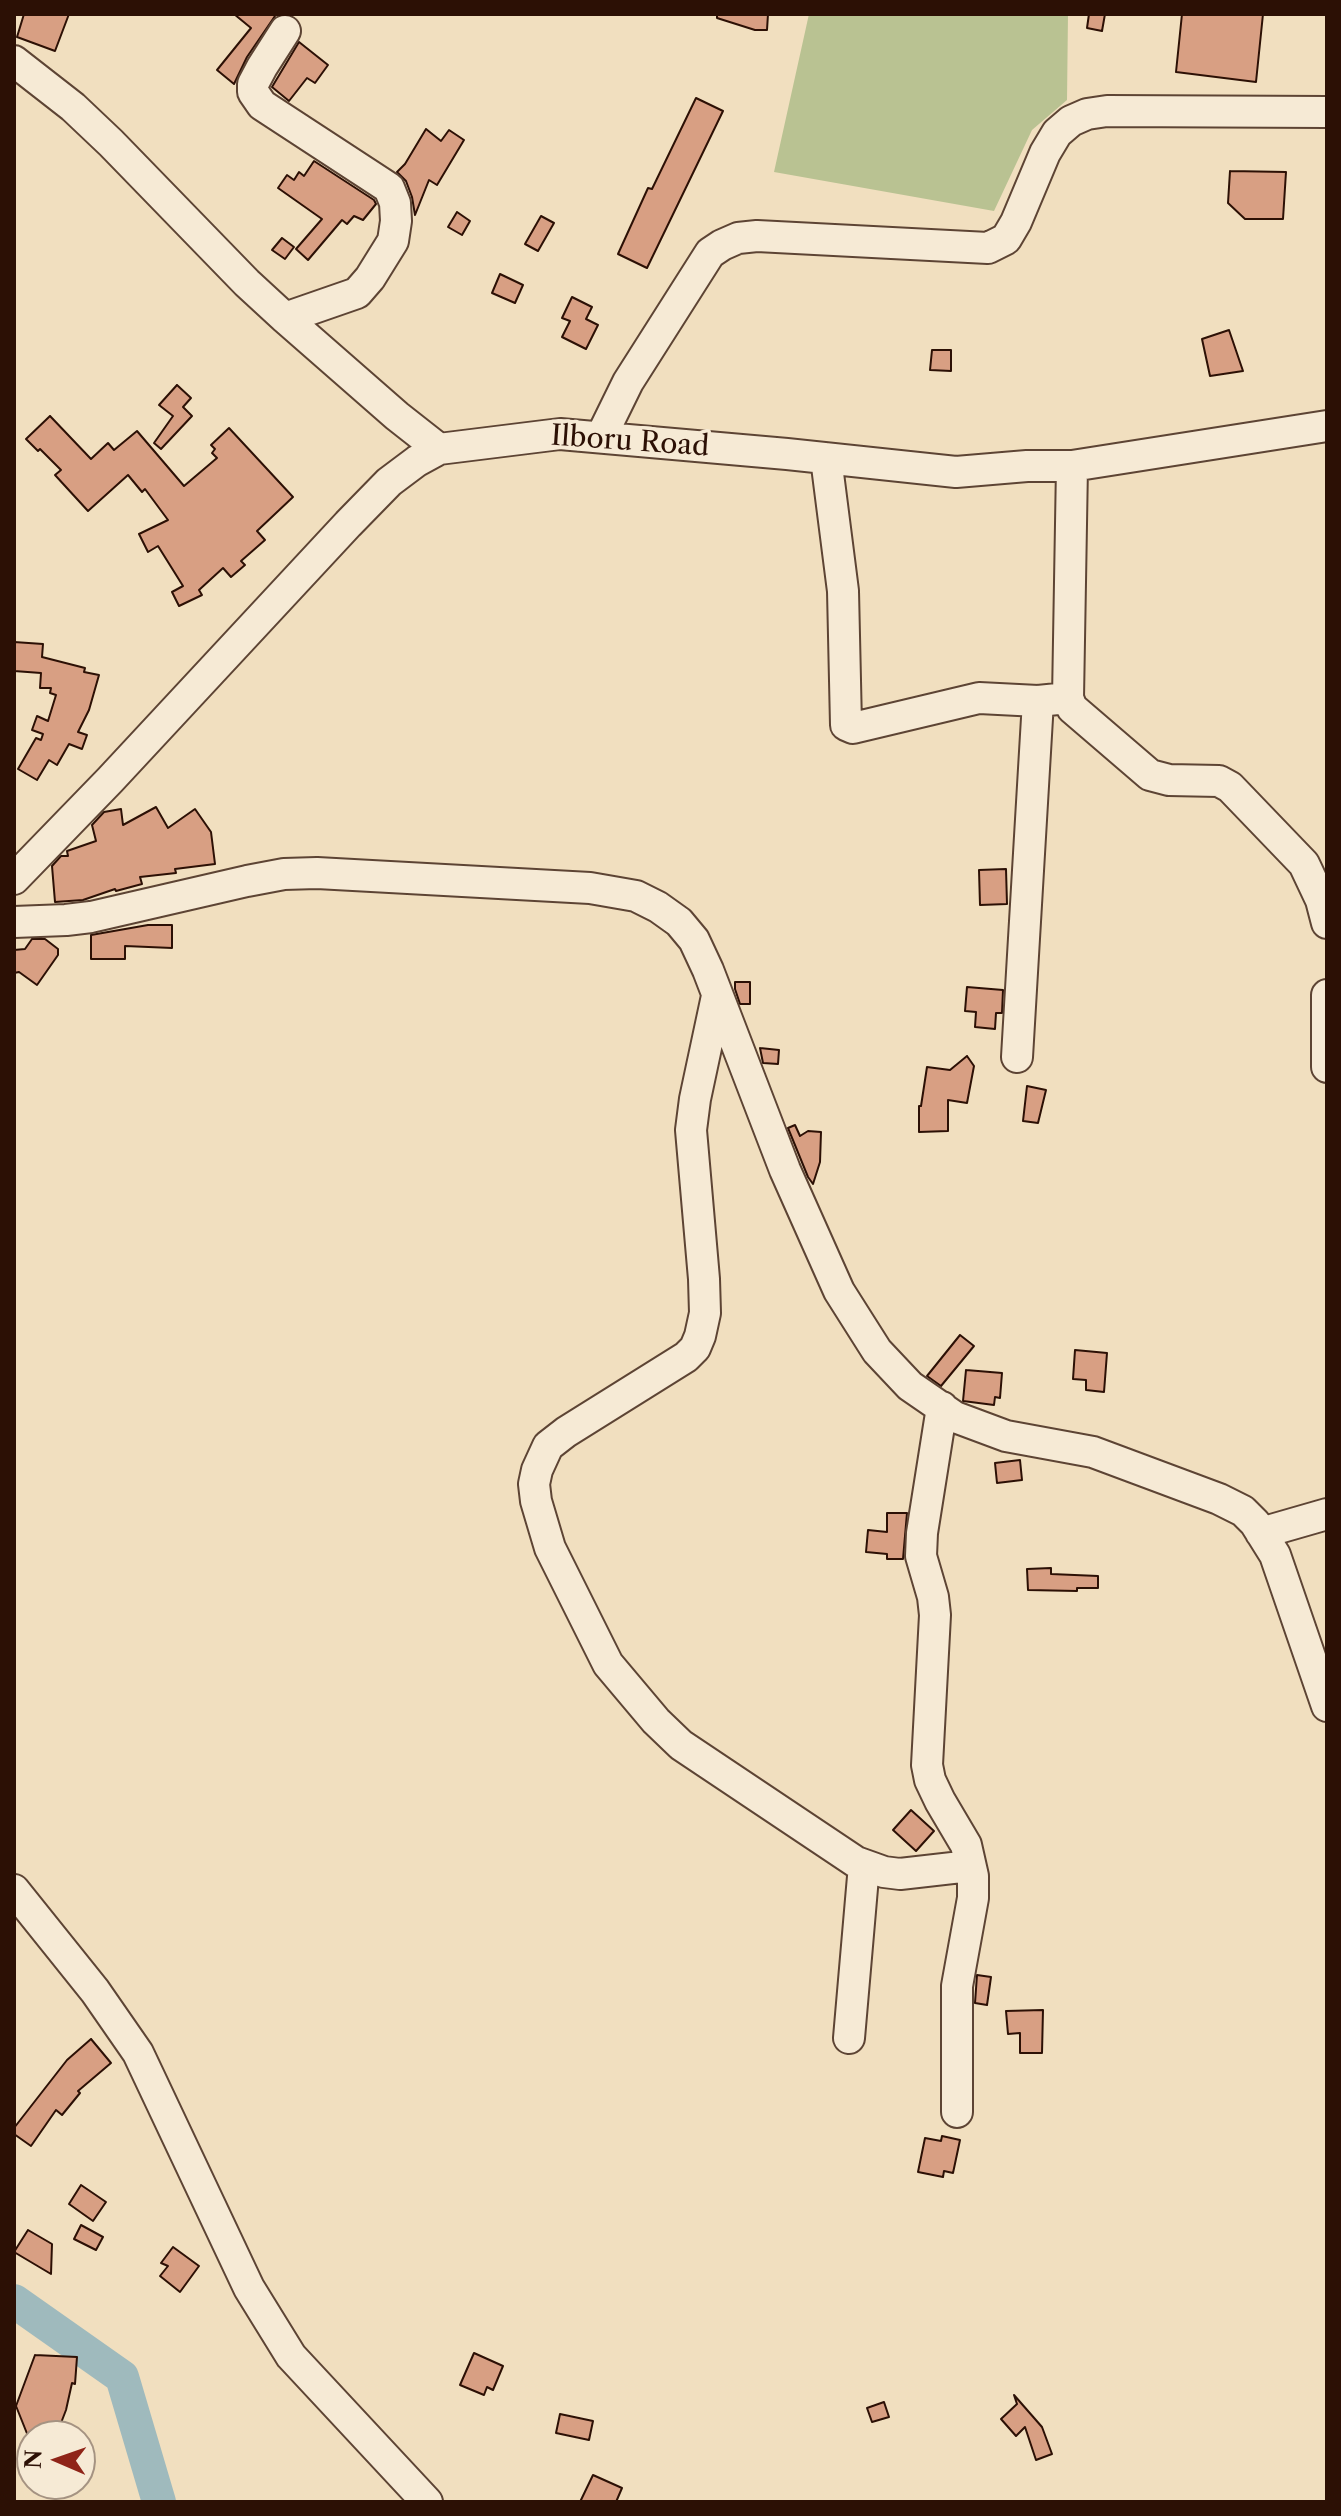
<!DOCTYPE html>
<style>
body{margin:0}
#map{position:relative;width:1341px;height:2516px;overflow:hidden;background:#f1dfbf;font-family:"Libre Caslon Text",serif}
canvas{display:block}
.frame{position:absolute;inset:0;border:16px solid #2c1005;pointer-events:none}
.north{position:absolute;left:16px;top:2420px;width:80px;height:80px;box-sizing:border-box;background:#f6ead5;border:2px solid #a59382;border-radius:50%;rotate:272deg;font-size:22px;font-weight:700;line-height:32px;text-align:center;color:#2c1005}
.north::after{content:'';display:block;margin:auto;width:28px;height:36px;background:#8f2418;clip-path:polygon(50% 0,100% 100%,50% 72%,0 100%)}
</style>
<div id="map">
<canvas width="1341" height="2516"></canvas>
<div class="frame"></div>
<div class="north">N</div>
</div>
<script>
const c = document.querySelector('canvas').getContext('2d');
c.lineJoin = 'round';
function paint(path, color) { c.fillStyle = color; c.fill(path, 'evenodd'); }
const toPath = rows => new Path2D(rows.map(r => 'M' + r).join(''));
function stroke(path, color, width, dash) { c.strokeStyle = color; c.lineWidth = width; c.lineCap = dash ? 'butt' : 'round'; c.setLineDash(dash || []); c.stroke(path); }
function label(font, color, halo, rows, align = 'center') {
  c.font = font + ' "Libre Caslon Text",serif'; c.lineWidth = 7; c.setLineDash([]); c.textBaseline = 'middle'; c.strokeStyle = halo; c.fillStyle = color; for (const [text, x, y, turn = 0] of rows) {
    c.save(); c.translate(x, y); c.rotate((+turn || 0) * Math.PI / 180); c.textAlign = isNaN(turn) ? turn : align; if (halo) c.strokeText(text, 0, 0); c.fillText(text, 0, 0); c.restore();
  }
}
paint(toPath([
 [809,14,1068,14,1067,100,1032,130,994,211,774,172]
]), '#b9c292');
stroke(toPath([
 [14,2301,122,2377,159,2502]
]), '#9fbabd', 34);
const building = toPath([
 [24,14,69,14,55,51,17,37,24,14],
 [234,14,273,14,275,16,247,57,234,84,217,70,251,28,234,14],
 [717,14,768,14,767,30,755,30,717,18,717,14],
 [1089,14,1105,14,1102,31,1087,28,1089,14],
 [1182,14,1263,14,1256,82,1176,72,1182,14],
 [299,42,328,65,315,83,307,78,289,101,272,87,299,42],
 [696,98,723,111,647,268,618,254,648,188,652,189,696,98],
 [426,129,441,141,449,130,464,140,437,185,429,180,415,215,412,197,406,181,397,172,405,164,426,129],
 [314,161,374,200,376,204,363,220,354,216,347,224,342,220,308,260,296,249,322,219,278,188,287,175,294,180,299,172,304,176,314,161],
 [1230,171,1286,172,1283,219,1245,219,1228,203,1230,171],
 [457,212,470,221,462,235,448,227,457,212],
 [541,216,554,223,538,251,525,244,541,216],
 [282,238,294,247,285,259,272,250,282,238],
 [500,274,523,285,515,303,492,293,500,274],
 [572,297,592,307,586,319,598,325,586,349,562,337,570,321,562,318,572,297],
 [1229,330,1243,371,1210,376,1202,339,1229,330],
 [932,350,951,350,951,371,930,370,932,350],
 [177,385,191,398,183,407,192,416,161,449,154,443,173,416,159,405,177,385],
 [50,416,91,459,108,443,114,450,137,431,184,486,217,458,212,453,215,449,211,445,229,428,293,497,257,531,265,540,241,561,245,565,231,577,223,568,199,590,202,595,179,606,172,592,183,586,158,546,148,552,139,534,168,520,145,489,142,492,128,475,88,511,55,475,61,470,40,449,38,451,26,439,50,416],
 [14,642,43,644,42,657,85,668,84,672,99,675,89,710,78,732,87,735,82,749,69,744,57,765,49,760,37,780,18,769,36,738,41,740,43,734,32,730,37,716,48,721,56,695,50,693,51,688,40,688,41,673,14,671,14,642],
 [156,807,168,828,195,809,211,832,215,864,175,869,176,873,140,877,142,884,116,891,115,889,83,900,55,902,52,866,61,856,68,856,67,851,96,841,92,825,104,812,121,809,123,825,156,807],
 [1006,869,1007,904,980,905,979,870,1006,869],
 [148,925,172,925,172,948,125,946,125,959,91,959,91,935,148,925],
 [32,939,45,939,58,949,58,955,37,985,19,972,14,973,14,950,25,949,32,939],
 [735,982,750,982,750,1004,740,1004,735,989,735,982],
 [967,987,1003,990,1002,1013,996,1013,995,1029,975,1027,976,1012,965,1011,967,987],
 [760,1048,779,1050,778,1064,763,1063,760,1048],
 [967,1056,974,1066,967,1103,948,1100,948,1131,919,1132,919,1106,921,1106,927,1067,950,1070,967,1056],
 [1027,1086,1046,1090,1038,1123,1023,1121,1027,1086],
 [795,1125,800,1136,808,1131,821,1132,820,1162,813,1184,808,1177,788,1128,795,1125],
 [960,1335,974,1346,941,1386,927,1376,960,1335],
 [1075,1350,1107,1353,1104,1392,1086,1390,1086,1380,1073,1379,1075,1350],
 [966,1370,1002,1373,1000,1398,995,1397,994,1405,963,1401,966,1370],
 [1020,1460,1022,1480,997,1483,995,1463,1020,1460],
 [887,1513,907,1513,903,1559,887,1559,887,1554,866,1552,868,1530,887,1532,887,1513],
 [1051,1568,1051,1574,1098,1576,1098,1588,1077,1588,1077,1591,1028,1590,1027,1569,1051,1568],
 [911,1810,934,1831,916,1851,893,1830,911,1810],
 [977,1975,991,1977,987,2005,975,2003,977,1975],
 [1043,2010,1042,2053,1020,2053,1020,2033,1008,2034,1006,2011,1043,2010],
 [91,2039,111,2063,78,2091,80,2093,62,2115,56,2110,31,2146,14,2134,14,2128,67,2060,91,2039],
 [942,2136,960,2140,953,2173,944,2171,943,2177,918,2172,925,2138,941,2141,942,2136],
 [81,2185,106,2202,93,2221,69,2204,81,2185],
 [81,2225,103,2237,96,2250,74,2239,81,2225],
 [28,2230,52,2244,51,2274,14,2252,28,2230],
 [173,2247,199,2266,180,2292,160,2276,168,2266,161,2263,173,2247],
 [474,2353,503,2366,493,2390,487,2387,484,2395,460,2385,474,2353],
 [35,2355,77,2357,75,2384,72,2383,66,2410,56,2436,28,2436,16,2406,35,2355],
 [1014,2395,1042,2427,1052,2454,1036,2460,1025,2427,1016,2436,1001,2419,1017,2404,1014,2395],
 [884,2402,889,2417,872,2422,867,2408,884,2402],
 [560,2414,593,2421,589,2440,556,2433,560,2414],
 [593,2475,622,2488,616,2502,580,2502,593,2475]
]);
paint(building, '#d89f83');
stroke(building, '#2c1005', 2);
const minor = toPath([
 [14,61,73,107,111,143,247,283,285,318,397,416,439,449],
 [285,318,357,293,370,278,393,241,396,221,395,203,389,188,262,105,253,92,253,84,262,67,285,31],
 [601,437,628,382,710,253,722,245,738,238,757,236,988,248,1006,239,1016,222,1045,153,1057,133,1071,121,1087,114,1107,111,1327,112],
 [826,458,843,591,846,725,853,728,979,698,1038,701,1068,698],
 [1072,466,1068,698,1072,708,1150,775,1169,780,1219,781,1230,787,1304,864,1321,900,1327,923],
 [14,879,110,780,348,524,389,482,417,461,439,449,560,434,787,454,956,472,1027,466,1072,466,1327,426],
 [14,922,66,920,91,917,247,881,284,874,317,873,590,888,636,896,658,907,679,922,694,940,708,970,785,1170,839,1291,877,1351,910,1386,955,1417,1006,1436,1093,1452,1219,1499,1243,1511,1255,1523,1275,1555,1327,1706],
 [1327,995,1327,1067],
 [717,996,695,1099,691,1130,704,1279,705,1313,700,1336,695,1348,686,1357,566,1432,548,1446,537,1470,534,1484,536,1501,550,1548,608,1664,656,1721,681,1745,856,1862,884,1872,900,1874,970,1866],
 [1017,1057,1038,701],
 [942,1407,922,1533,921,1556,933,1597,935,1615,927,1765,930,1780,940,1801,966,1845,973,1876,973,1898,957,1986,957,2112],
 [1261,1533,1327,1514],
 [14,1890,95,1991,138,2053,249,2288,291,2356,427,2502],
 [849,2038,864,1865]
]);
stroke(minor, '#5d4434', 34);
stroke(minor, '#f6ead5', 30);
label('28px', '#2c1005', '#f6ead5', [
 ["Ilboru Road",630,442,4]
]);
</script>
